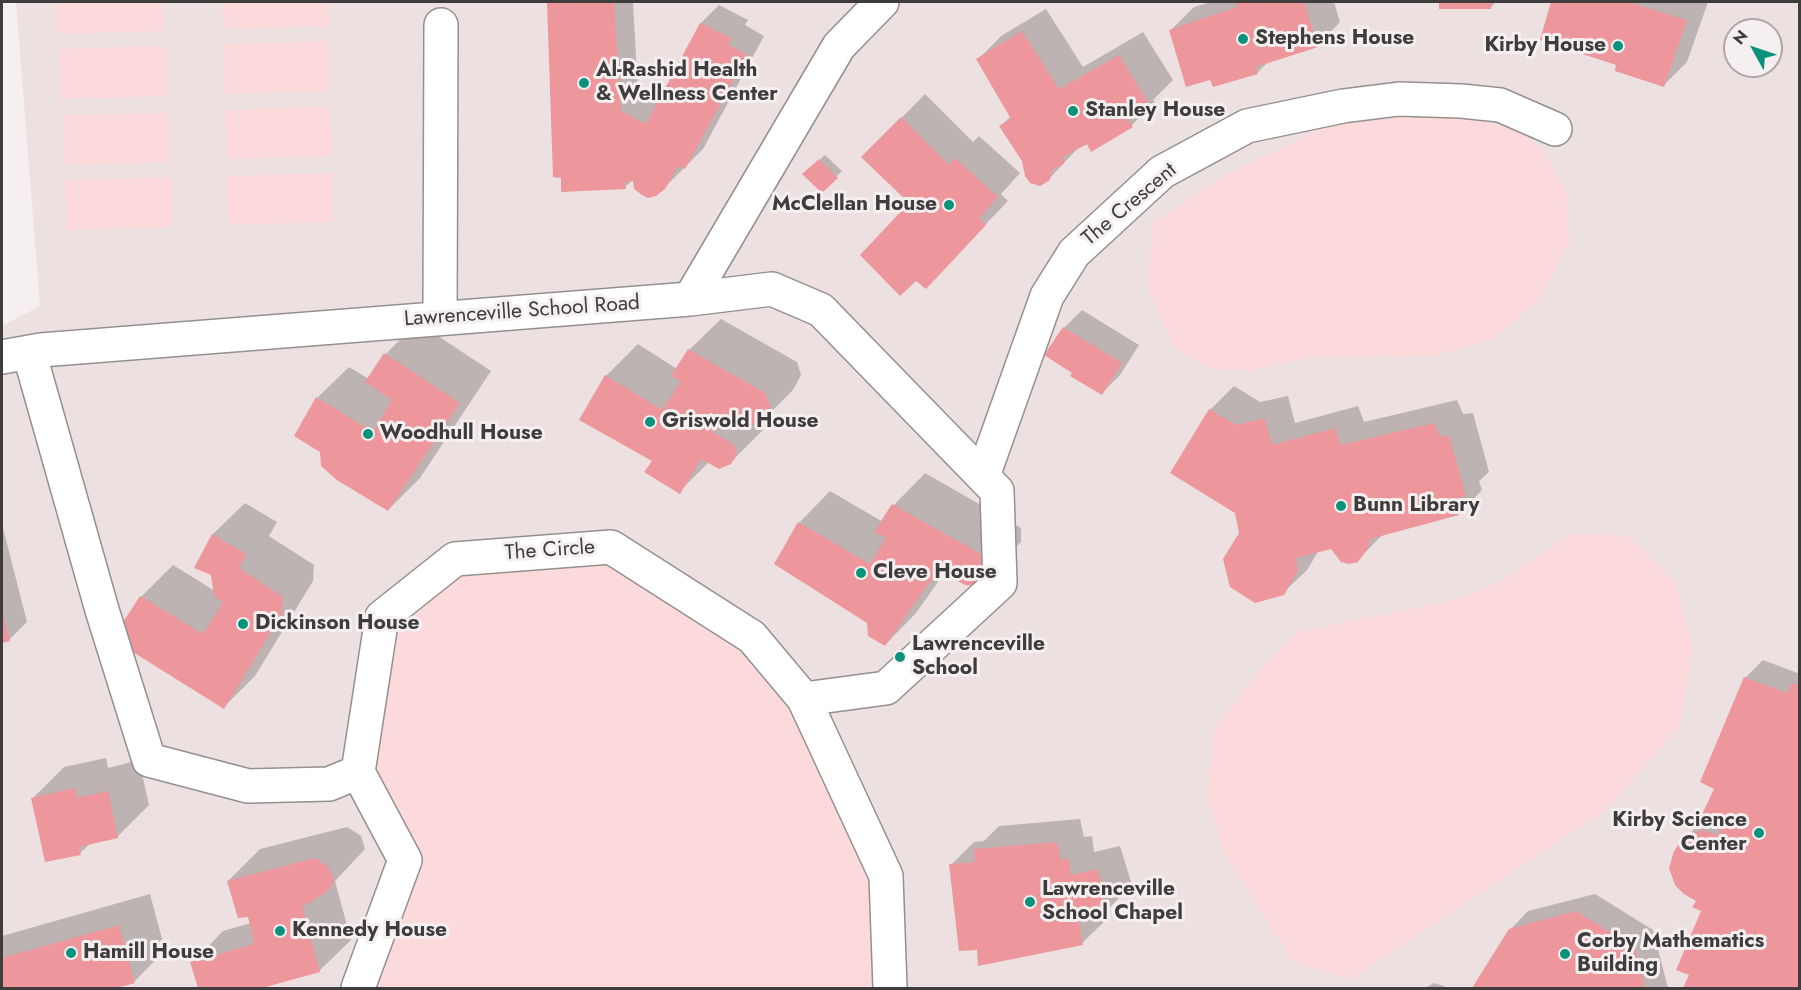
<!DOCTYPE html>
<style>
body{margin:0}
#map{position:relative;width:1801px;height:990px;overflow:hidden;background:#f5eff0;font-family:Jost,sans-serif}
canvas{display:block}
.frame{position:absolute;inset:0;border:3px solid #3e3c3c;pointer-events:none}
.north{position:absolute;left:1723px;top:18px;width:60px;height:60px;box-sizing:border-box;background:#f5eff0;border:2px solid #aca7a8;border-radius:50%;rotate:310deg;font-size:16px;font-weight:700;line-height:24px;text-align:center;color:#3e3c3c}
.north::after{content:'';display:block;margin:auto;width:21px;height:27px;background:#09937d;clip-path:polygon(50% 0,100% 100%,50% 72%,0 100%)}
</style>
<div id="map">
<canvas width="1801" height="990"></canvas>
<div class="frame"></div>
<div class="north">N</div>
</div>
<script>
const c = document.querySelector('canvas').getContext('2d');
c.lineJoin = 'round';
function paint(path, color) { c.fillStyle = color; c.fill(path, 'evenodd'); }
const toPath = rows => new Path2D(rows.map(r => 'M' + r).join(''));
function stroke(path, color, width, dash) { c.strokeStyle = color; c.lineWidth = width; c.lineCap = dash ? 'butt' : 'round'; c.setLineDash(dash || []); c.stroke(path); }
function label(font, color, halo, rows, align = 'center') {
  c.font = font + ' Jost,sans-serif'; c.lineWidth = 6; c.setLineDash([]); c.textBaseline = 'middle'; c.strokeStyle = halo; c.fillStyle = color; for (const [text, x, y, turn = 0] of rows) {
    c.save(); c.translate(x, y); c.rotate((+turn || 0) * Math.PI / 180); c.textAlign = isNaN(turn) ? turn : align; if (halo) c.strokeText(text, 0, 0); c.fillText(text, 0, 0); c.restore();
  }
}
paint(toPath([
 [16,2,1799,2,1799,988,2,988,2,326,40,306],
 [1735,30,1771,30,1771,66,1735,66]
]), '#ede0e0');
paint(toPath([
 [57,2,163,2,164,31,58,34],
 [222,2,328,2,329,26,223,29],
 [329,41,330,91,224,94,223,44],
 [166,46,167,96,60,99,59,49],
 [330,106,332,156,226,159,225,110],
 [1400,110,1496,116,1541,147,1567,192,1569,243,1538,301,1495,338,1435,356,1309,357,1250,371,1207,368,1173,346,1148,291,1152,224,1227,174,1346,117],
 [169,113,170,162,64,165,63,115],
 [333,173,334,222,228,225,227,176],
 [171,177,172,227,66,230,65,180],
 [1572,533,1629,536,1676,583,1692,648,1680,726,1605,811,1352,979,1294,963,1224,854,1207,794,1215,727,1258,672,1297,632,1445,602,1498,583],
 [607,564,740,650,790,708,869,881,873,988,377,988,424,859,376,769,398,627,461,575]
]), '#fcdadb');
paint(toPath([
 [548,2,633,2,638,93,659,103,701,23,719,5,748,20,745,25,764,36,703,149,664,188,634,179,625,187,554,176],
 [1211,2,1334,2,1340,22,1317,46,1269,61,1257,73,1211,78,1170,31,1194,7],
 [1440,2,1496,2,1490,8,1441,8],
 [1553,2,1708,2,1687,62,1664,85,1618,64,1542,39],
 [1046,9,1083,67,1143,32,1173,80,1153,100,1155,102,1132,125,1078,148,1049,179,1024,160,1001,126,1011,116,978,60,1001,36],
 [925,94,973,142,979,136,1020,173,1001,194,1008,201,926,287,911,203,863,157],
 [825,155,842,171,822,191,804,174],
 [1082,310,1139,345,1120,375,1102,393,1064,328],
 [721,319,797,362,801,375,793,390,766,417,768,422,762,431,730,463,709,462,679,492,654,461,581,419,606,376,638,344,677,369,689,350],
 [417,322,491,371,420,478,388,510,317,398,349,367,369,379,386,354],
 [1234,386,1260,402,1288,396,1295,423,1358,406,1364,422,1457,400,1463,414,1473,413,1489,472,1479,481,1482,490,1459,514,1383,534,1357,561,1331,547,1319,550,1307,570,1283,593,1241,533,1237,512,1172,473,1210,410],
 [925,473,1021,528,1021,542,989,574,945,572,916,613,885,645,799,523,830,491,883,522,894,505],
 [245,503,277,522,269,536,314,565,313,581,255,676,223,708,141,597,173,565,215,591,213,574,196,567,213,534],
 [2,524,27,622,9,640,2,642],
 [1763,660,1800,674,1800,988,1684,988,1691,974,1703,911,1698,900,1685,838,1702,821,1716,788,1745,678],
 [106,758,108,768,139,760,149,805,117,837,91,843,80,853,33,798,64,767],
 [1080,819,1084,837,1092,836,1094,852,1120,846,1132,885,1109,908,1104,909,1106,920,1082,943,979,948,951,865,974,842,984,841,999,826],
 [347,827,361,836,365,849,335,881,351,940,319,971,256,988,200,988,192,963,223,931,251,923,249,915,228,881,260,849],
 [150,894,165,950,134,982,110,988,2,988,2,936],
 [1595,894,1653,930,1668,988,1474,988,1510,930,1528,911],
 [1434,983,1444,986,1446,988,1425,988]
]), '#0003');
paint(toPath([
 [547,2,614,2,621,111,646,124,700,23,731,38,728,44,747,55,685,169,678,166,665,189,656,196,648,198,642,195,634,189,633,181,625,182,626,189,561,192,561,178,553,177],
 [1235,2,1304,2,1318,47,1256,67,1258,74,1213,87,1210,80,1186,87,1169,30,1237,7],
 [1439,2,1491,2,1491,9,1439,9],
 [1551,2,1628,2,1687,20,1664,87,1615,71,1616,65,1540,40],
 [1022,31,1059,89,1119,55,1150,105,1127,118,1133,127,1091,152,1087,144,1063,157,1064,164,1052,170,1050,180,1040,186,1030,183,1025,176,1022,161,999,126,1011,119,976,59],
 [901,117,949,165,955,158,998,197,979,218,986,225,926,289,916,281,900,296,860,255,909,203,861,157],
 [819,159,838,178,822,193,802,174],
 [1063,327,1122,363,1102,395,1070,376,1072,373,1044,355],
 [688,349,765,393,771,407,762,423,747,426,724,413,713,432,734,445,737,455,731,464,719,469,701,459,680,494,644,472,652,461,579,420,605,375,662,410,681,381,671,376],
 [384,353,460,403,388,511,337,480,321,466,320,452,294,436,316,397,373,432,392,400,365,382],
 [1209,409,1236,425,1265,418,1272,445,1335,428,1341,445,1434,423,1440,436,1449,436,1466,496,1455,499,1459,515,1370,539,1368,548,1358,562,1349,564,1341,562,1331,549,1296,558,1298,571,1284,595,1255,603,1230,587,1223,559,1239,533,1235,513,1170,473],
 [892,504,990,559,990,576,975,586,965,585,938,570,885,646,868,636,867,623,774,564,798,522,870,564,886,537,874,532],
 [212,534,246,554,239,568,283,597,282,614,224,709,112,639,140,596,203,634,223,602,214,596,211,575,194,568],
 [2,612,10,641,2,643],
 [1744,677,1787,693,1792,683,1800,686,1800,988,1683,988,1689,975,1676,970,1701,911,1692,907,1696,901,1684,894,1675,885,1669,868,1674,851,1684,837,1702,830,1718,835,1720,831,1699,821,1714,789,1700,782],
 [75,788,77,798,108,791,118,838,79,847,81,855,45,862,31,798],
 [1057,842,1061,859,1069,859,1071,875,1097,869,1109,909,1078,916,1083,945,978,966,977,950,959,951,949,864,975,862,974,849],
 [315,858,329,868,335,882,325,893,302,907,320,972,262,988,198,988,190,962,254,944,248,917,238,918,227,881],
 [1576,911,1635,948,1645,988,1472,988,1509,929],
 [119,925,135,983,116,988,2,988,2,958]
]), '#ed969c');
const minor = toPath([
 [690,299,772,289,821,310,997,491,1000,583,886,688,804,699],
 [440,318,441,25],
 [29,352,102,610,149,760,248,786,329,784,358,772],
 [2,357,41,350,690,299,839,46,882,2],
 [983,476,1047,296,1074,253,1162,172,1247,126,1343,106,1399,99,1461,101,1500,105,1555,129],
 [358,988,405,860,358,772,382,617,455,559,611,547,752,637,804,699,886,876,890,988]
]);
stroke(minor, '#949090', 36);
stroke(minor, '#fff', 33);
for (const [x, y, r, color] of [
 [1243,39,6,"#09937d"],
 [1618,46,6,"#09937d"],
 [584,83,6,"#09937d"],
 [1073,111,6,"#09937d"],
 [949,205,6,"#09937d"],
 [650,422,6,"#09937d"],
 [368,434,6,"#09937d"],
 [1341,506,6,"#09937d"],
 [861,573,6,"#09937d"],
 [243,624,6,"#09937d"],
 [900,657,6,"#09937d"],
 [1759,833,6,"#09937d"],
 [1030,902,6,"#09937d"],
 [280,931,6,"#09937d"],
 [71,953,6,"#09937d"],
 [1565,954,6,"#09937d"]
]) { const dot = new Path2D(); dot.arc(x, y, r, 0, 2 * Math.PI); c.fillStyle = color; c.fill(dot); stroke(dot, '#f5eff0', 2); }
label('bold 21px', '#3e3c3c', '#f5eff0', [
 ["Stephens House",1255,39],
 ["Kirby House",1606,46,"right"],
 ["Al-Rashid Health",596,71],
 ["& Wellness Center",596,95],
 ["Stanley House",1085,111],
 ["McClellan House",937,205,"right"],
 ["Griswold House",662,422],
 ["Woodhull House",380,434],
 ["Bunn Library",1353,506],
 ["Cleve House",873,573],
 ["Dickinson House",255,624],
 ["Lawrenceville",912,645],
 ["School",912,669],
 ["Kirby Science",1747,821,"right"],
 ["Center",1747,845,"right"],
 ["Lawrenceville",1042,890],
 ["School Chapel",1042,914],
 ["Kennedy House",292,931],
 ["Corby Mathematics",1577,942],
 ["Building",1577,966],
 ["Hamill House",83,953]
], 'left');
label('21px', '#3e3c3c', '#f5eff0', [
 ["The Crescent",1130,205,-40],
 ["Lawrenceville School Road",522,312,-4],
 ["The Circle",550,551,-4]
]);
</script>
